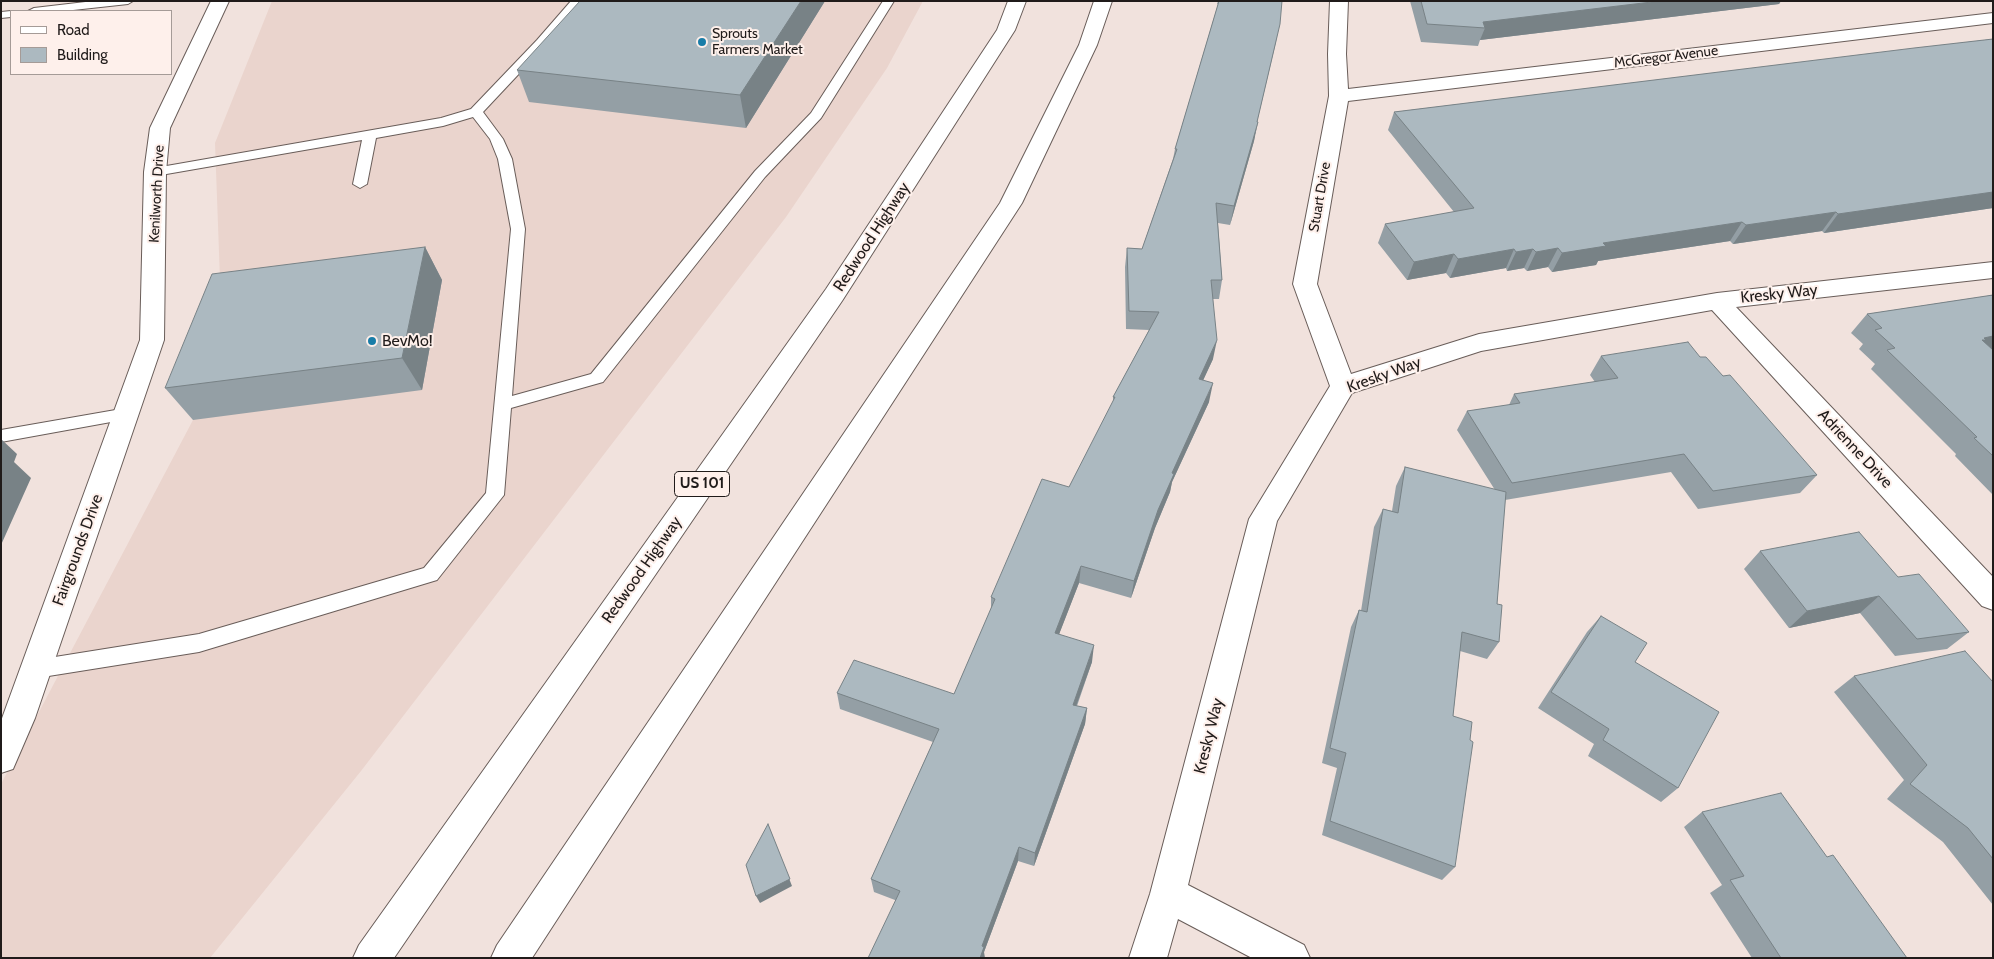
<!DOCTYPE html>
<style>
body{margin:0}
#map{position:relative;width:1994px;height:959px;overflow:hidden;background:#f1e2dd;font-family:Cabin,sans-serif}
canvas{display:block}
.frame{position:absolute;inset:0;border:2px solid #201b1a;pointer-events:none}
.legend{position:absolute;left:10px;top:10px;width:162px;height:65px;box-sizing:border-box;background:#fef0eb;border:1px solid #a59b97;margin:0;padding:6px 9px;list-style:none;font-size:15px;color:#201b1a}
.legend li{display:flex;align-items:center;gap:10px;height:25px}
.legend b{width:25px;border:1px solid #a59b97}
</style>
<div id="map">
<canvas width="1994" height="959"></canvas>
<div class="frame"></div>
<ul class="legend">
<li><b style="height:6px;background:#fff"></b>Road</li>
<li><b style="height:14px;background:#acb9c0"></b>Building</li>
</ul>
</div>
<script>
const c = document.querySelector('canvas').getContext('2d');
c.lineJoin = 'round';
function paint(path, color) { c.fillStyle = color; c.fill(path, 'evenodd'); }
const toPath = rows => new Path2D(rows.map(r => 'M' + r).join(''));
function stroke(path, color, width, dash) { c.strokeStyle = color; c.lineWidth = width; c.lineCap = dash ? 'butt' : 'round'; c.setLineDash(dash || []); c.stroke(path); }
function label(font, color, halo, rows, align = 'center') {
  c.font = font + ' Cabin,sans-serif'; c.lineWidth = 4; c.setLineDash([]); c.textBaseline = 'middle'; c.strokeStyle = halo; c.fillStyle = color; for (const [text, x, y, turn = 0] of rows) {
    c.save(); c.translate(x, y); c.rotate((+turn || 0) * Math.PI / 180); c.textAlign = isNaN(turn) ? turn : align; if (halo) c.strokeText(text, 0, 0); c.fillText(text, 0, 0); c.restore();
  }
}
paint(toPath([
 [272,1,923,1,887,68,786,217,361,771,210,958,1,958,1,784,193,420,222,334,215,143]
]), '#ead4cd');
const service = toPath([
 [94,1,133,1,128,4,64,11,28,11,34,8,94,1],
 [571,1,582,1,545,46,483,112,503,139,512,159,525,229,512,396,591,374,755,171,811,113,883,1,894,1,821,118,765,177,603,382,511,408,504,495,437,580,199,652,36,678,29,675,26,669,29,663,36,660,199,634,424,568,486,493,511,229,498,159,490,139,473,117,443,126,376,138,367,184,360,188,353,184,362,140,155,176,148,172,155,168,441,118,471,109,537,40,571,1],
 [11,11,11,17,1,18,1,12,11,11,14,11,11,11],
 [127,408,133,410,135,414,133,418,1,442,1,430,127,408]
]);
const minor = toPath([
 [211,1,229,1,170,128,166,172,164,340,35,718,13,769,1,773,1,721,140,340,144,172,150,128,211,1],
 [1330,1,1348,1,1346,54,1348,89,1993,13,1993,23,1348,101,1317,284,1351,374,1479,334,1717,293,1993,262,1993,278,1736,307,1993,577,1993,610,1982,606,1712,310,1481,351,1352,393,1277,521,1188,885,1304,945,1310,958,1252,958,1178,919,1167,958,1129,958,1150,894,1249,519,1330,386,1293,284,1329,96,1328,54,1330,1]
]);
const motorway = toPath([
 [1008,1,1026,1,1015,30,842,301,394,958,353,958,359,945,826,289,997,30,1008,1],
 [1094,1,1112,1,1097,45,1022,203,532,958,491,958,497,945,1000,203,1079,45,1094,1]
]);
stroke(service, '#695d59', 2);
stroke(minor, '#695d59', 2);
stroke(motorway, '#695d59', 2);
paint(service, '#fff');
paint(minor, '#fff');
paint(motorway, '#fff');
paint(toPath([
 [825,1,746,128,529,102,517,70],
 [1218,1,1282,1,1276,42,1257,122,1254,141,1230,225,1218,223,1222,280,1219,299,1213,299,1213,359,1203,380,1209,402,1172,482,1170,492,1155,528,1131,598,1079,583,1059,634,1092,662,1077,706,1087,708,1085,724,1034,866,1018,861,984,952,895,900,874,892,871,879,933,742,840,709,837,693,954,694,991,609,991,597,1069,487,1113,402,1113,397,1149,330,1126,329,1125,267,1127,248,1142,249,1173,159,1175,149,1218,4,1217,4],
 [1410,1,1781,1,1779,4,1480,40,1478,46,1421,42],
 [1993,39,1993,208,1824,233,1822,231,1733,244,1730,241,1598,261,1596,265,1552,272,1548,267,1527,271,1524,268,1507,271,1506,268,1450,278,1446,273,1407,280,1378,243,1385,224,1454,212,1388,130,1394,112],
 [425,247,442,280,422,390,193,420,165,388],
 [1993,295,1993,495,1955,456,1956,454,1871,369,1875,364,1859,349,1863,344,1851,333,1867,314],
 [1601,356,1700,357,1723,376,1817,475,1800,493,1698,509,1671,472,1505,500,1497,604,1499,642,1487,659,1460,651,1453,716,1455,867,1442,880,1322,835,1337,768,1322,763,1351,627,1359,610,1361,611,1374,527,1383,509,1392,511,1396,486,1405,467,1495,490,1457,430,1467,411,1509,405,1514,394,1595,382,1590,375],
 [1760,551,1898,577,1969,632,1947,649,1895,656,1860,613,1789,628,1744,569],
 [1601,616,1635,662,1678,788,1661,802,1588,756,1594,744,1538,708,1587,632],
 [1854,676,1993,682,1993,905,1943,842,1887,799,1904,780,1834,692],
 [1702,812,1827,857,1907,958,1752,958,1710,893,1722,885,1684,827]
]), '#949fa5');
paint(toPath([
 [801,1,825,1,746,128,740,95],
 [1660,1,1781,1,1779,4,1480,40,1485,28,1483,22],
 [1258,122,1254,141,1230,225,1234,206],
 [1993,192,1993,208,1824,233,1838,214],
 [1836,212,1822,231,1733,244,1746,225],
 [1742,222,1730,241,1598,261,1596,265,1552,272,1562,253,1603,243],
 [425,247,442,280,422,390,402,358],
 [1558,248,1548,267,1527,271,1536,252],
 [1514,249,1506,268,1450,278,1458,259],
 [1533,249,1524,268,1507,271,1516,252],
 [1454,254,1446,273,1407,280,1414,262],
 [1993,336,1993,352,1968,359,1984,338],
 [1217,340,1213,359,1195,398,1199,379],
 [1213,383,1209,402,1172,482,1170,492,1155,528,1131,598,1134,581,1158,510,1172,473],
 [1,439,17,454,14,462,31,478,1,545],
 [1081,566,1079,583,1053,650,1055,633],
 [1879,596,1860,613,1789,628,1807,611],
 [1094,645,1092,662,1071,720,1073,705],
 [1087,708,1085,724,1034,866,1035,853],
 [768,824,792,886,760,903,756,896],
 [1019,847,1018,861,984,952,985,958,980,958,982,946]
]), '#788286');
const building = toPath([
 [580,1,801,1,740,95,517,70,580,1],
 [1219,1,1282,1,1280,24,1257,122,1258,122,1234,206,1216,203,1222,280,1211,280,1217,340,1199,379,1213,383,1172,473,1174,474,1158,510,1134,581,1081,566,1055,633,1094,645,1073,705,1087,708,1035,853,1019,847,982,946,984,947,980,958,868,958,900,891,871,879,939,729,837,693,854,660,954,694,995,599,991,597,1042,479,1069,487,1115,397,1113,397,1159,312,1129,311,1127,248,1142,249,1177,149,1175,149,1219,1],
 [1421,1,1660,1,1483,22,1485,28,1427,24,1421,1],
 [1993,39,1993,192,1838,214,1836,212,1746,225,1742,222,1603,243,1606,246,1562,253,1558,248,1536,252,1533,249,1516,252,1514,249,1458,259,1454,254,1414,262,1385,224,1474,208,1394,112,1914,48,1993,39],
 [425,247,402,358,165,388,212,274,425,247],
 [1993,295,1993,336,1984,338,1986,340,1982,340,1993,350,1993,456,1974,438,1977,437,1887,350,1895,348,1875,330,1882,328,1867,314,1993,295],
 [1688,342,1700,357,1706,357,1723,376,1730,375,1817,475,1713,491,1684,454,1512,483,1467,411,1520,403,1514,394,1618,378,1601,356,1688,342],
 [1405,467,1506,492,1497,604,1502,605,1499,642,1462,632,1453,716,1472,722,1470,740,1473,742,1455,867,1330,821,1346,753,1330,748,1359,610,1367,612,1383,509,1398,513,1405,467],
 [1859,532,1898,577,1919,574,1969,632,1917,639,1879,596,1807,611,1760,551,1859,532],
 [1601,616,1647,643,1635,662,1719,712,1678,788,1603,740,1609,729,1551,692,1601,616],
 [1965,651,1993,682,1993,859,1968,828,1910,784,1927,765,1854,676,1965,651],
 [1781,793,1827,857,1833,855,1907,958,1781,958,1730,880,1744,876,1702,812,1781,793],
 [768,824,790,879,756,896,746,865,768,824]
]);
paint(building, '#acb9c0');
stroke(building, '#788286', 1);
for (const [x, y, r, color] of [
 [702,42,5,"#197da8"],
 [372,341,5,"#197da8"]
]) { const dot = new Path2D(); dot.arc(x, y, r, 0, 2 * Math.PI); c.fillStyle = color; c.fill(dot); stroke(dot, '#fef0eb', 2); }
label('14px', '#201b1a', '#fef0eb', [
 ["Sprouts",712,34],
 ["Farmers Market",712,50]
], 'left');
label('14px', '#201b1a', '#fef0eb', [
 ["McGregor Avenue",1666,57,-7],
 ["Kenilworth Drive",157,194,-87],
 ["Stuart Drive",1320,197,-80]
]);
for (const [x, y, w] of [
 [702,484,55]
]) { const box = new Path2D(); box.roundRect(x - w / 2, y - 12.5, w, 25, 4); c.fillStyle = '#fef0eb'; c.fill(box); stroke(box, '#201b1a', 1); }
label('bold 15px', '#201b1a', null, [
 ["US 101",702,484]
]);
label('16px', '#201b1a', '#fef0eb', [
 ["Redwood Highway",872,237,-57],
 ["Kresky Way",1779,294,-6],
 ["Kresky Way",1384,375,-20],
 ["Adrienne Drive",1855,449,47],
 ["Fairgrounds Drive",78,550,-70],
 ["Redwood Highway",642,570,-55],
 ["Kresky Way",1209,736,-76]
]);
label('16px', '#201b1a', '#fef0eb', [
 ["BevMo!",382,341]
], 'left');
</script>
